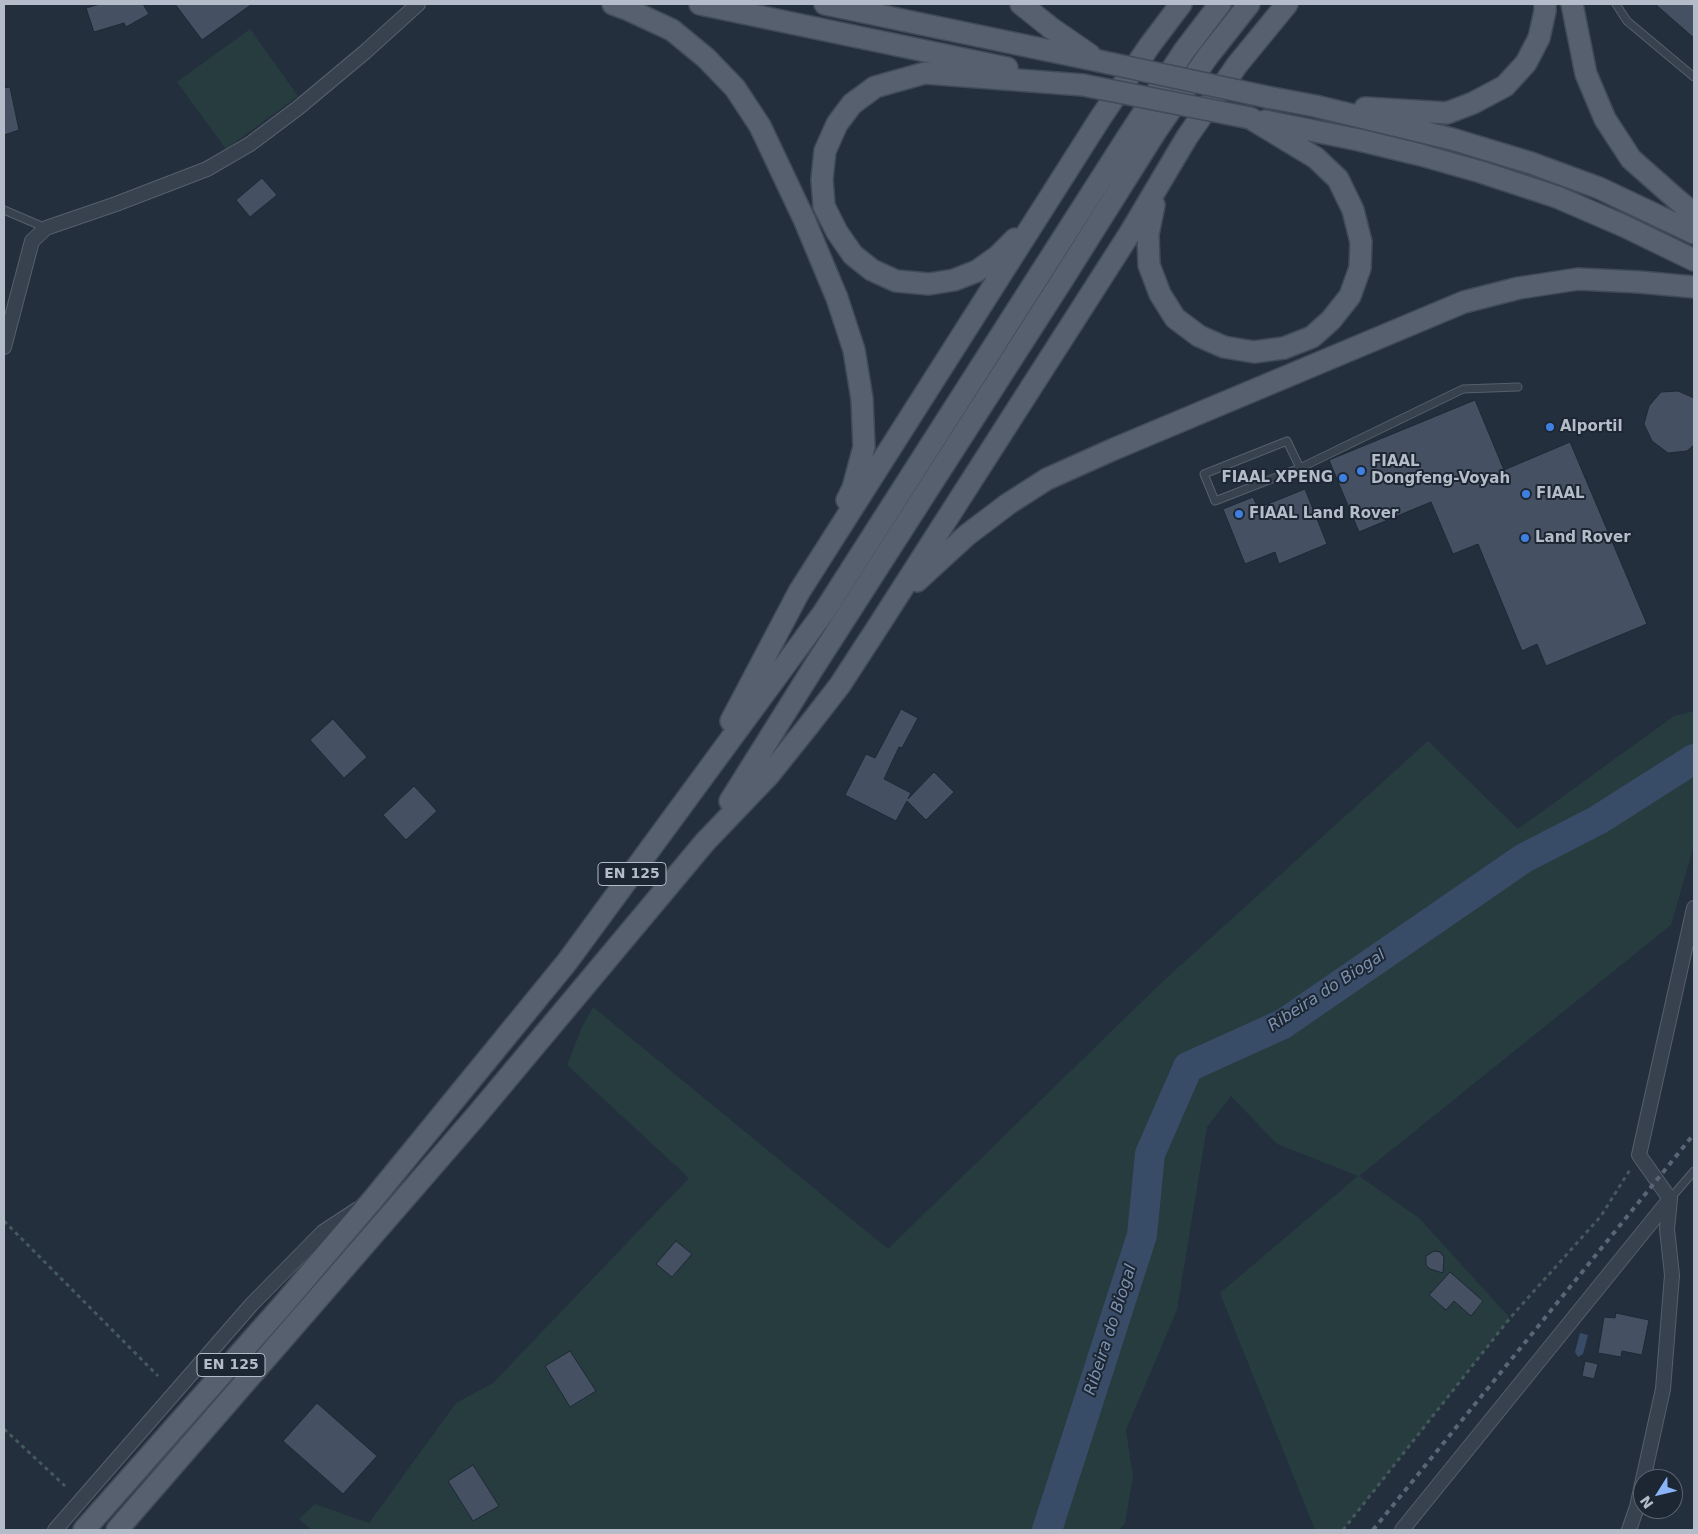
<!DOCTYPE html>
<style>
body{margin:0}
#map{position:relative;width:1698px;height:1534px;overflow:hidden;background:#242f3e;font-family:"DejaVu Sans",sans-serif}
canvas{display:block}
.frame{position:absolute;inset:0;border:5px solid #b4bcc9;pointer-events:none}
.north{position:absolute;left:1633px;top:1469px;width:50px;height:50px;box-sizing:border-box;background:#1d2633;border:1px solid #59626f;border-radius:50%;rotate:234deg;font-size:14px;font-weight:700;line-height:20px;text-align:center;color:#b4bcc9}
.north::after{content:'';display:block;margin:auto;width:18px;height:22px;background:#8ab4f8;clip-path:polygon(50% 0,100% 100%,50% 72%,0 100%)}
</style>
<div id="map">
<canvas width="1698" height="1534"></canvas>
<div class="frame"></div>
<div class="north">N</div>
</div>
<script>
const c = document.querySelector('canvas').getContext('2d');
c.lineJoin = 'round';
function paint(path, color) { c.fillStyle = color; c.fill(path, 'evenodd'); }
const toPath = rows => new Path2D(rows.map(r => 'M' + r).join(''));
function stroke(path, color, width, dash) { c.strokeStyle = color; c.lineWidth = width; c.lineCap = dash ? 'butt' : 'round'; c.setLineDash(dash || []); c.stroke(path); }
function label(font, color, halo, rows, align = 'center') {
  c.font = font + ' "DejaVu Sans",sans-serif'; c.lineWidth = 4; c.setLineDash([]); c.textBaseline = 'middle'; c.strokeStyle = halo; c.fillStyle = color; for (const [text, x, y, turn = 0] of rows) {
    c.save(); c.translate(x, y); c.rotate((+turn || 0) * Math.PI / 180); c.textAlign = isNaN(turn) ? turn : align; if (halo) c.strokeText(text, 0, 0); c.fillText(text, 0, 0); c.restore();
  }
}
paint(toPath([
 [250,29,298,96,226,149,177,82],
 [1694,711,1694,845,1671,925,1359,1176,1419,1218,1510,1318,1343,1530,1315,1530,1220,1293,1358,1176,1277,1144,1231,1096,1207,1127,1177,1310,1126,1430,1133,1477,1125,1523,1119,1530,312,1530,299,1519,315,1504,369,1523,456,1403,493,1383,689,1178,567,1065,582,1027,593,1007,888,1249,1160,984,1428,741,1518,829,1674,716]
]), '#263c3f');
paint(toPath([
 [1580,1333,1588,1335,1583,1354,1578,1357,1575,1352]
]), '#394c67');
stroke(toPath([
 [1047,1530,1142,1235,1150,1154,1188,1067,1283,1024,1524,858,1598,820,1694,759]
]), '#394c67', 30);
const building = toPath([
 [100,4,143,4,149,14,126,27,124,23,94,32,86,8,100,4],
 [175,4,252,4,202,40,175,4],
 [1655,4,1694,4,1694,38,1655,4],
 [10,87,19,130,4,135,4,88,10,87],
 [262,178,277,195,250,217,236,200,262,178],
 [1678,391,1694,398,1694,445,1687,451,1668,453,1652,441,1644,424,1649,406,1661,392,1678,391],
 [1475,400,1504,470,1570,442,1647,624,1546,666,1537,644,1522,651,1478,544,1453,554,1431,502,1359,532,1329,460,1475,400],
 [1305,489,1327,544,1279,564,1275,552,1245,564,1223,509,1253,497,1258,508,1305,489],
 [901,709,918,718,902,748,899,747,884,779,911,793,908,799,934,772,954,792,926,820,907,801,896,821,845,795,866,754,875,758,901,709],
 [333,719,367,757,344,778,310,740,333,719],
 [414,786,437,811,406,840,383,815,414,786],
 [676,1241,692,1254,672,1277,656,1264,676,1241],
 [1434,1251,1440,1252,1444,1257,1443,1273,1430,1269,1426,1265,1426,1256,1434,1251],
 [1450,1272,1483,1301,1471,1316,1454,1301,1446,1310,1429,1295,1450,1272],
 [1616,1313,1649,1320,1642,1355,1622,1351,1621,1357,1598,1353,1604,1317,1615,1318,1616,1313],
 [570,1351,596,1391,570,1407,545,1366,570,1351],
 [1585,1361,1598,1364,1594,1379,1582,1376,1585,1361],
 [317,1403,377,1456,343,1494,283,1441,317,1403],
 [473,1465,499,1506,473,1521,448,1481,473,1465]
]);
paint(building, '#455162');
stroke(building, '#1f2835', 1);
const lane = toPath([
 [1616,4,1627,21,1694,77],
 [4,210,46,228],
 [1300,468,1287,441,1204,474,1215,501,1300,468,1463,389,1518,387],
 [1670,1199,1694,1171]
]);
const street = toPath([
 [4,347,32,241,46,228,116,204,207,169,250,144,298,108,365,52,418,4],
 [1670,1199,1639,1155,1694,908],
 [55,1530,252,1304,323,1232,358,1209],
 [1402,1530,1670,1199],
 [1629,1530,1637,1507,1663,1389,1672,1275,1667,1229,1670,1199]
]);
const primary = toPath([
 [613,4,629,10,672,30,706,58,735,88,760,126,804,219,837,298,854,350,862,399,864,447,853,488,847,500],
 [700,4,1007,68],
 [825,4,1099,61],
 [1021,4,1051,28,1090,55],
 [1572,4,1586,74,1605,119,1631,159,1674,197,1694,214],
 [1267,97,1315,106,1452,139,1531,163,1599,188,1694,233],
 [1365,108,1447,113,1473,103,1505,86,1526,63,1539,38,1545,11,1545,4],
 [1265,121,1359,140,1421,155,1481,172,1557,197,1624,226,1694,260],
 [1154,205,1148,234,1149,265,1160,294,1175,318,1199,336,1224,347,1254,352,1284,348,1312,337,1331,320,1350,296,1360,268,1361,242,1353,210,1338,179,1316,158,1250,118],
 [1015,239,998,256,977,271,954,280,929,284,896,281,872,270,853,255,837,232,824,206,822,179,825,151,837,124,852,104,875,87,925,73,1083,85],
 [917,581,967,535,1008,504,1047,479,1114,449,1464,302,1519,288,1578,279,1639,282,1694,287],
 [731,721,799,592,1101,117,1150,45,1181,4],
 [730,801,812,670,1061,282,1156,131,1208,56,1249,4],
 [84,1530,282,1306,375,1197,567,962,824,612,1127,138,1184,51,1220,4],
 [117,1530,476,1116,705,842,769,775,809,725,840,685,879,625,1130,233,1187,137,1237,65,1287,4]
]);
stroke(lane, '#565f6c', 9);
stroke(street, '#565f6c', 16);
stroke(primary, '#414a57', 24);
stroke(toPath([
 [4,1221,158,1376],
 [4,1429,65,1486],
 [1343,1530,1510,1318,1601,1216,1631,1168]
]), '#44595c', 3, [4, 4]);
stroke(lane, '#38414e', 7);
stroke(street, '#38414e', 14);
stroke(primary, '#56606e', 21);
stroke(toPath([
 [1373,1530,1694,1134]
]), '#5a6575', 4, [5, 5]);
const primaryBridge = toPath([
 [1099,61,1267,97],
 [1083,85,1250,118]
]);
stroke(primaryBridge, '#414a57', 24, []);
stroke(primaryBridge, '#56606e', 21);
for (const [x, y, r, color] of [
 [1550,427,5,"#3f7fe0"],
 [1361,471,5,"#3f7fe0"],
 [1343,478,5,"#3f7fe0"],
 [1526,494,5,"#3f7fe0"],
 [1239,514,5,"#3f7fe0"],
 [1525,538,5,"#3f7fe0"]
]) { const dot = new Path2D(); dot.arc(x, y, r, 0, 2 * Math.PI); c.fillStyle = color; c.fill(dot); stroke(dot, '#1d2633', 2); }
for (const [x, y, w] of [
 [632,874,68],
 [231,1365,68]
]) { const box = new Path2D(); box.roundRect(x - w / 2, y - 11.5, w, 23, 4); c.fillStyle = '#1d2633'; c.fill(box); stroke(box, '#b4bcc9', 1); }
label('bold 14px', '#b4bcc9', null, [
 ["EN 125",632,874],
 ["EN 125",231,1365]
]);
label('bold 15px', '#b4bcc9', '#1d2633', [
 ["Alportil",1560,427],
 ["FIAAL",1371,462],
 ["Dongfeng-Voyah",1371,479],
 ["FIAAL XPENG",1333,478,"right"],
 ["FIAAL",1536,494],
 ["FIAAL Land Rover",1249,514],
 ["Land Rover",1535,538]
], 'left');
label('italic 16px', '#7c92b1', '#1d2633', [
 ["Ribeira do Biogal",1327,991,-33],
 ["Ribeira do Biogal",1111,1330,-72]
]);
</script>
